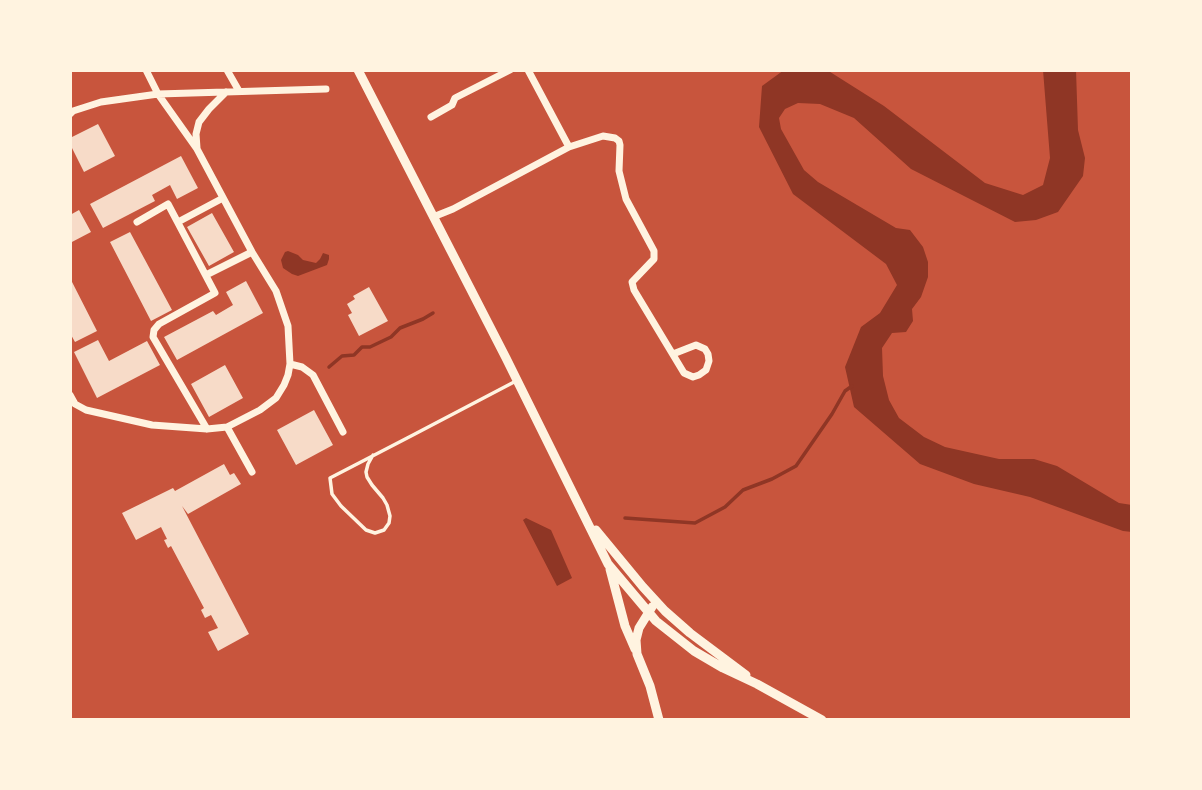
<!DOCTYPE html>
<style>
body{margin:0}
#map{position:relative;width:1202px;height:790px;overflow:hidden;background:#c8553d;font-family:"Alegreya Sans",sans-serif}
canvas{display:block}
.frame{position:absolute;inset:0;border:72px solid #fff3e0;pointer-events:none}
</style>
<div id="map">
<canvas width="1202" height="790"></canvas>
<div class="frame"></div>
</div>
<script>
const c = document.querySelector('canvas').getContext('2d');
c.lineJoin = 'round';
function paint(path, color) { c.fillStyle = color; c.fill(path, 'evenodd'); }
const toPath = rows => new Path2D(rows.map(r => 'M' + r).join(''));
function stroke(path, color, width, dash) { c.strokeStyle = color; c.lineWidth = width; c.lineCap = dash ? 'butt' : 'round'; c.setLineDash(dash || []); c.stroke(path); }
paint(toPath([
 [784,70,827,70,884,106,985,183,1023,195,1043,185,1050,158,1043,70,1076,70,1078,130,1085,158,1083,176,1058,212,1036,220,1015,222,911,169,854,118,820,104,798,103,785,109,779,118,781,129,804,170,818,182,896,228,910,230,923,247,928,262,928,277,921,297,912,309,913,321,906,332,892,333,882,348,883,376,889,400,899,418,924,437,945,447,999,459,1034,459,1057,466,1119,503,1132,505,1132,532,1123,531,1030,497,974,484,920,464,854,407,845,367,861,327,880,313,897,285,886,264,793,194,759,127,762,86],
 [288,251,298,255,303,260,316,263,320,259,323,253,329,255,329,259,327,265,298,276,292,274,283,268,281,260,285,252],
 [526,518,551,530,572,578,557,586,523,520]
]), '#8f3625');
stroke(toPath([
 [329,367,342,356,354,355,362,347,370,347,391,337,400,328,423,319,433,313],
 [625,518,695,523,725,507,743,490,772,479,796,466,832,414,845,391,852,386]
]), '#8f3625', 3.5);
paint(toPath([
 [98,124,115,156,84,172,70,144,70,138],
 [181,156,198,188,177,199,170,185,152,195,155,201,103,228,90,204],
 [79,210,91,232,70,243,70,215],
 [212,213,234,252,209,266,187,227],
 [130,232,172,310,151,321,110,242],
 [70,278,97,331,75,342,70,333],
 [246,281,263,313,177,360,164,337,213,311,216,315,233,305,226,292],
 [369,287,388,321,359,336,348,315,352,313,347,304,355,299,353,296],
 [98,340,109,361,147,341,160,365,97,398,74,352],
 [225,365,243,398,209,417,191,384],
 [314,410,333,445,296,465,277,430],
 [224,464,230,475,234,473,241,484,188,514,182,506,249,634,218,651,208,632,218,628,211,615,205,618,201,610,204,608,171,546,168,548,164,540,167,539,161,527,136,540,122,513,173,488,175,491]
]), '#f7dbc8');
stroke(toPath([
 [373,455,368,464,366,472,367,477,372,485,383,498,387,505,390,516,389,523,384,530,375,533,366,530,341,506,332,494,330,478,359,463,413,435,516,381]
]), '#fff3e0', 3.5);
stroke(toPath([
 [227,70,239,91],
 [528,70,569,147],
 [70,114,73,111,101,102,158,94,326,89],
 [431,117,452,105,455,98,510,70],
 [197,148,196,134,199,122,209,109,226,92],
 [433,217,453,209,569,147,603,136,615,138,619,141,620,145,619,171,626,199,654,251,654,259,632,282,634,290,684,373,693,377,699,375,706,370,709,361,708,354,705,349,696,345,673,354],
 [137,222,168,204,215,293,159,324,154,330,153,337,207,429],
 [178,222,223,198],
 [206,275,252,252],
 [290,364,302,367,313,375,343,432],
 [70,395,75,404,86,410,152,425,207,429,227,427,260,410,276,398,284,385,288,375,290,364,288,326,276,291,252,252,197,149,158,94,146,70],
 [227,427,252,472]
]), '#fff3e0', 7);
stroke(toPath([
 [358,70,506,358,608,564,656,621,694,651,723,668,757,684,822,720],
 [596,530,643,587,665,611,690,633,746,675],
 [610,569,625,626,635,649],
 [652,607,639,628,636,640,637,654,650,686,659,720]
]), '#fff3e0', 9);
</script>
